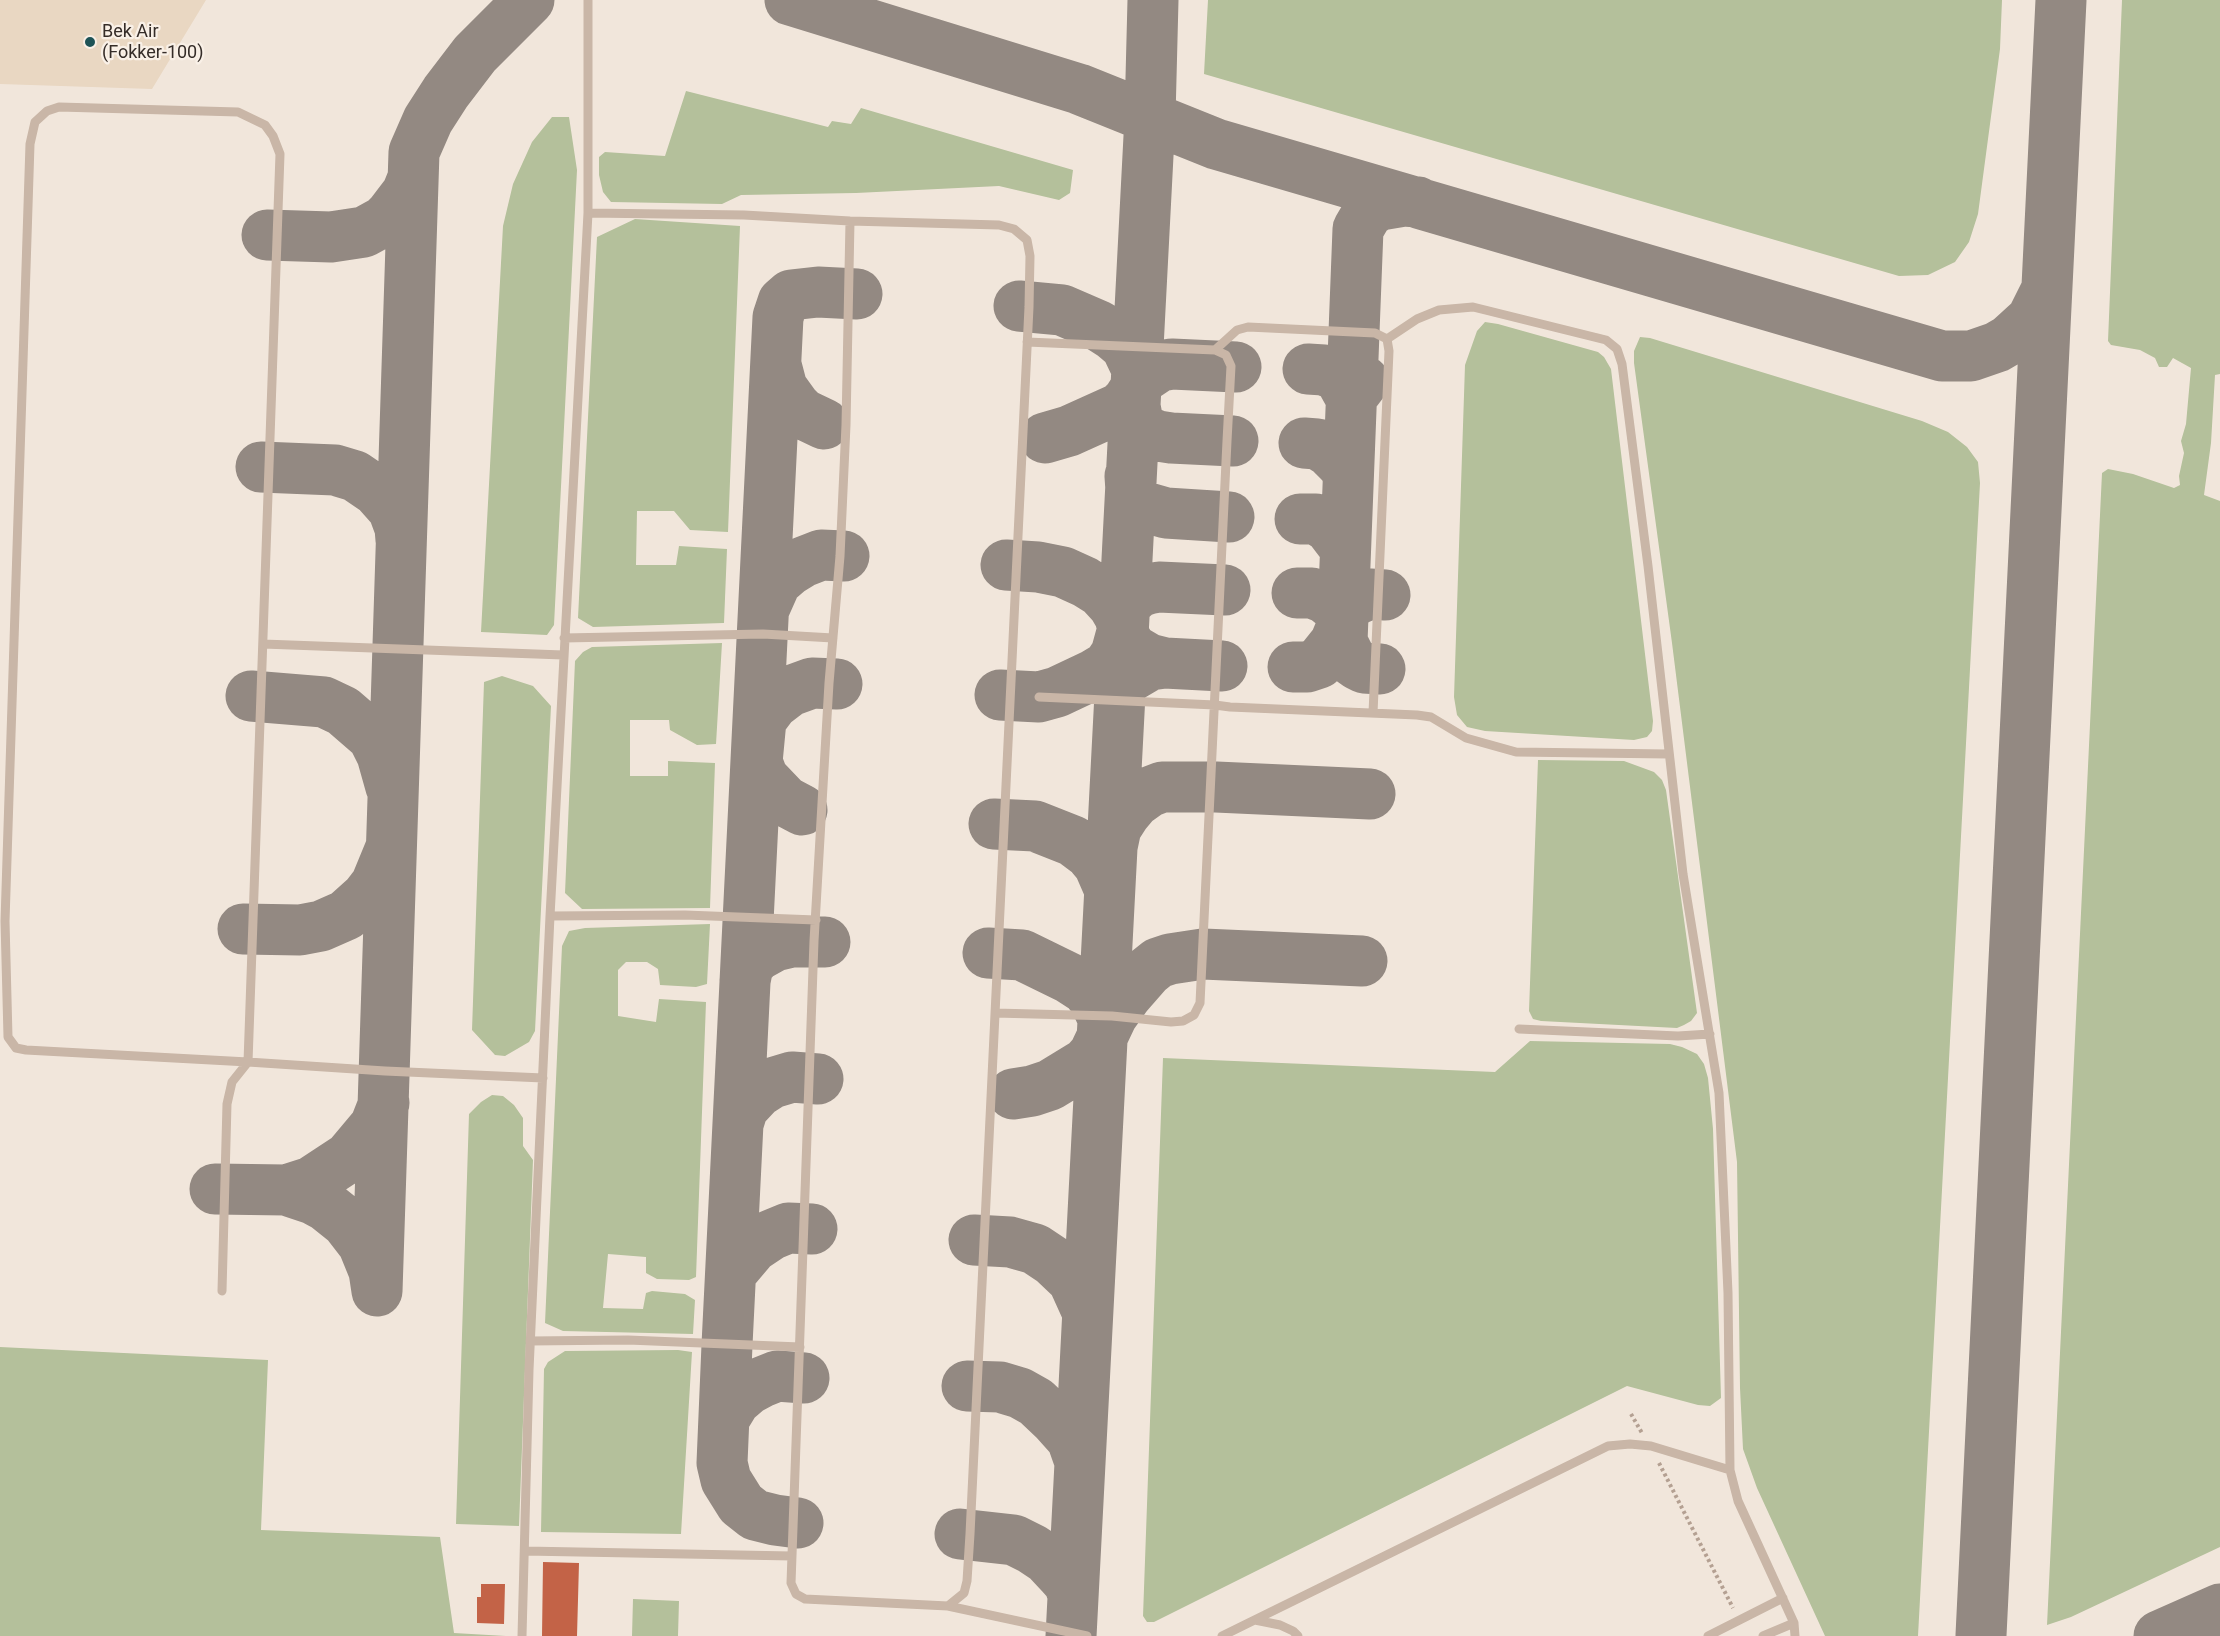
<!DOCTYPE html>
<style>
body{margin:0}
canvas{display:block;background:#f1e6db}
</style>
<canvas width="2220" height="1636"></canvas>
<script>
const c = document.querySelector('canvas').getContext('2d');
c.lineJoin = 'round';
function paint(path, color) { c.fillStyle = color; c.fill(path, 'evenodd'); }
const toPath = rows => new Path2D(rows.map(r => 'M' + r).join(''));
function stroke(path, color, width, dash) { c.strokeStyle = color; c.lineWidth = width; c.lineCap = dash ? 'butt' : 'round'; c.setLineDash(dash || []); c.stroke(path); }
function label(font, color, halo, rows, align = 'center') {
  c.font = font + ' Roboto,sans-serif'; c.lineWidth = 4.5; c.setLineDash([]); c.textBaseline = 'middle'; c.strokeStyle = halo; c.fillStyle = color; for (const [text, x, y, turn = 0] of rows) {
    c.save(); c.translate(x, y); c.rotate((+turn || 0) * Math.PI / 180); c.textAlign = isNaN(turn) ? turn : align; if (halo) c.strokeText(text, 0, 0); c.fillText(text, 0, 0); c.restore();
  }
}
paint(toPath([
 [1208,0,2002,0,2000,49,1978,214,1969,242,1955,262,1928,275,1899,276,1204,74],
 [2122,0,2220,0,2220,374,2215,375,2211,443,2204,495,2220,501,2220,1547,2071,1617,2047,1625,2102,473,2108,469,2133,474,2174,488,2180,485,2179,476,2184,453,2181,441,2186,424,2191,368,2173,358,2167,367,2159,367,2155,358,2140,350,2111,345,2108,341],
 [686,91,828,127,832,121,851,124,861,108,1073,170,1070,193,1059,200,999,186,856,193,741,195,722,204,611,202,603,192,599,175,599,157,605,152,665,156],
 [552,117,569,117,577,170,554,625,547,635,481,632,503,226,513,184,532,142],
 [635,219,740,226,728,532,690,530,674,511,637,511,636,565,676,565,679,546,727,549,724,623,593,627,578,618,597,237],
 [1485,322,1498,324,1598,352,1604,357,1611,369,1653,721,1652,731,1647,737,1634,740,1485,731,1467,727,1457,715,1454,697,1465,365,1477,331],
 [1640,337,1650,338,1922,421,1948,432,1967,447,1978,462,1980,483,1918,1636,1825,1636,1757,1488,1743,1449,1740,1388,1737,1162,1672,643,1634,363,1634,351],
 [722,643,716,744,697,745,670,730,669,720,630,720,630,776,668,776,668,761,715,763,710,908,582,909,565,893,575,661,583,652,592,647],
 [502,676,533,686,551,706,535,1031,529,1042,505,1056,495,1055,472,1030,484,682],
 [1538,760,1624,761,1654,772,1662,780,1666,790,1697,1013,1691,1021,1684,1025,1677,1028,1541,1021,1533,1019,1529,1011],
 [710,924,707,984,696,987,660,985,658,969,647,962,626,962,618,970,618,1016,656,1022,659,999,706,1002,696,1277,689,1280,657,1279,646,1273,646,1257,608,1254,603,1308,643,1309,646,1293,652,1291,685,1294,695,1300,693,1334,563,1331,545,1323,562,946,569,931,585,928],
 [1530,1041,1670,1044,1682,1047,1697,1054,1704,1064,1708,1078,1713,1129,1721,1398,1710,1406,1698,1405,1627,1386,1154,1622,1147,1622,1143,1616,1163,1058,1495,1072],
 [492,1095,503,1096,514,1105,523,1118,523,1146,533,1160,519,1526,456,1524,469,1114,481,1102],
 [0,1347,268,1360,261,1530,440,1537,454,1633,506,1636,0,1636],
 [678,1350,692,1352,681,1534,541,1532,544,1369,548,1362,565,1351],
 [633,1599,679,1601,678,1636,632,1636]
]), '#b4c09b');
paint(toPath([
 [0,0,206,0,152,89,0,84]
]), '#e9d7c2');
stroke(toPath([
 [790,0,1079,89,1216,144,1942,356,1971,356,1997,347,2009,340,2032,319,2046,291],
 [267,235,331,237,364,232,384,221,391,214,407,193,413,178],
 [1019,306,1062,310,1099,326,1113,335,1126,346,1136,367],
 [776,365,782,388,795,406,803,414,824,424],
 [1308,369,1324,370,1334,374,1341,380,1351,398,1364,381],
 [1134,401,1138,422,1146,431,1158,436,1171,438,1233,441],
 [1045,438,1069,431,1120,408,1128,400,1142,378,1160,366,1172,364,1236,367],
 [1304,443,1317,444,1329,451,1344,466,1348,476],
 [261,467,335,470,355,476,377,491,393,509,400,528,401,540],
 [1130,476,1131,491,1137,502,1145,507,1166,513,1229,517],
 [1300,519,1316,519,1329,527,1345,548],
 [1006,565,1038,567,1063,572,1085,582,1101,592,1113,605,1120,617,1125,638,1132,649,1149,659,1165,663],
 [1297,593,1312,593,1325,598,1335,606,1342,616,1350,604,1358,599,1370,594,1385,595],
 [764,609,776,582,790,570,803,562,821,555,844,556],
 [1123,612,1130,600,1139,592,1148,589,1159,587,1225,590],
 [1293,667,1307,667,1319,663,1335,643,1342,626],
 [1380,669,1364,668,1358,665,1351,660,1342,642,1358,229,1368,212,1380,205,1404,201,1418,202],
 [1133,675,1150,665,1165,663,1222,666],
 [1000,695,1039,697,1057,692,1093,675,1108,666,1116,654,1122,632],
 [251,696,324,702,343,711,373,737,382,755,391,787],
 [802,810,785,801,763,778,757,762,761,720,773,704,790,691,812,683,837,684],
 [994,824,1035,826,1073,841,1089,853,1099,865,1109,888],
 [1112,847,1116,828,1125,814,1135,802,1149,792,1162,787,1216,787,1370,794],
 [243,929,300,930,321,926,346,915,366,897,376,884,390,850],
 [988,953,1022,955,1069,978,1086,989,1094,999,1102,1016],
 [745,981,748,966,757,956,775,946,792,942,825,942],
 [1013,1094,1032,1091,1050,1085,1086,1063,1094,1054,1112,1016,1127,995,1148,971,1158,963,1170,959,1203,954,1362,961],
 [738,1124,743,1108,758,1092,772,1083,792,1077,818,1079],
 [215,1189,286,1190,313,1199,326,1206,346,1222,363,1244,374,1271,377,1291,414,152,428,120,446,92,475,54,529,0],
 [286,1190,311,1182,349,1157,375,1126,384,1103],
 [974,1240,1010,1242,1035,1249,1053,1261,1073,1280,1087,1311],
 [731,1273,753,1247,771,1235,788,1228,812,1229],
 [967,1386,1000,1387,1020,1393,1036,1402,1055,1420,1072,1439,1079,1459],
 [724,1419,735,1401,749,1389,762,1382,777,1376,804,1378],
 [798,1523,775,1520,755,1515,741,1504,726,1480,722,1463,727,1345,778,317,783,302,791,295,818,292,857,294],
 [960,1534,1014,1540,1032,1549,1047,1559,1061,1574,1069,1583,1072,1592],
 [1071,1636,1150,117,1153,0],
 [1981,1636,2061,0],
 [2159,1636,2220,1609]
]), '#938982', 51);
paint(toPath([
 [543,1562,579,1563,577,1636,542,1636],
 [481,1584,505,1584,504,1624,477,1623,477,1597,481,1597]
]), '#c36347');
stroke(toPath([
 [1631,1414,1642,1433],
 [1659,1463,1733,1608]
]), '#b4a092', 4, [3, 3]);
stroke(toPath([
 [588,213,744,215,850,221,999,225,1014,229,1027,240,1030,256,1029,307,970,1534,967,1581,964,1593,948,1606,805,1599,796,1594,791,1583,814,941,829,683,840,556,846,425,850,221],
 [1387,339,1417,319,1439,310,1473,307,1606,340,1617,349,1622,364,1648,566,1683,874,1719,1093,1728,1293,1730,1470,1738,1501,1794,1623,1795,1636],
 [1215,350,1237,330,1248,327,1375,333,1387,339,1389,351,1373,713],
 [564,638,763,634,833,638],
 [263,644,563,655],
 [1039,697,1215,705,1230,707,1417,715,1431,717,1466,738,1516,752,1668,754],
 [550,916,685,915,816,920],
 [995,1013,1112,1016,1171,1022,1183,1021,1194,1015,1200,1003,1227,441,1231,366,1226,355,1215,350,1027,342],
 [1519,1029,1678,1036,1710,1034],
 [222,1291,227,1104,232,1082,248,1062,280,154,273,136,265,125,238,112,59,107,47,111,35,122,30,144,5,921,8,1037,16,1048,26,1050,248,1062,385,1071,543,1078],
 [530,1341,628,1340,800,1347],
 [525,1551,792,1556],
 [948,1606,1087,1636],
 [1255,1620,1280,1625,1293,1631,1298,1636],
 [522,1636,529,1370,550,916,588,213,588,0],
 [1222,1636,1608,1446,1630,1444,1651,1446,1730,1470],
 [1708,1636,1783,1598],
 [1763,1636,1794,1623]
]), '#c9b6a7', 9);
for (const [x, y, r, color] of [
 [90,42,6,"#1e5356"]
]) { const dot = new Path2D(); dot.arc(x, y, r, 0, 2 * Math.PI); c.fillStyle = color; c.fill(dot); stroke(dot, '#f9f0e7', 2); }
label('18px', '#352c28', '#f9f0e7', [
 ["Bek Air",102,32],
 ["(Fokker-100)",102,53]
], 'left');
</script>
